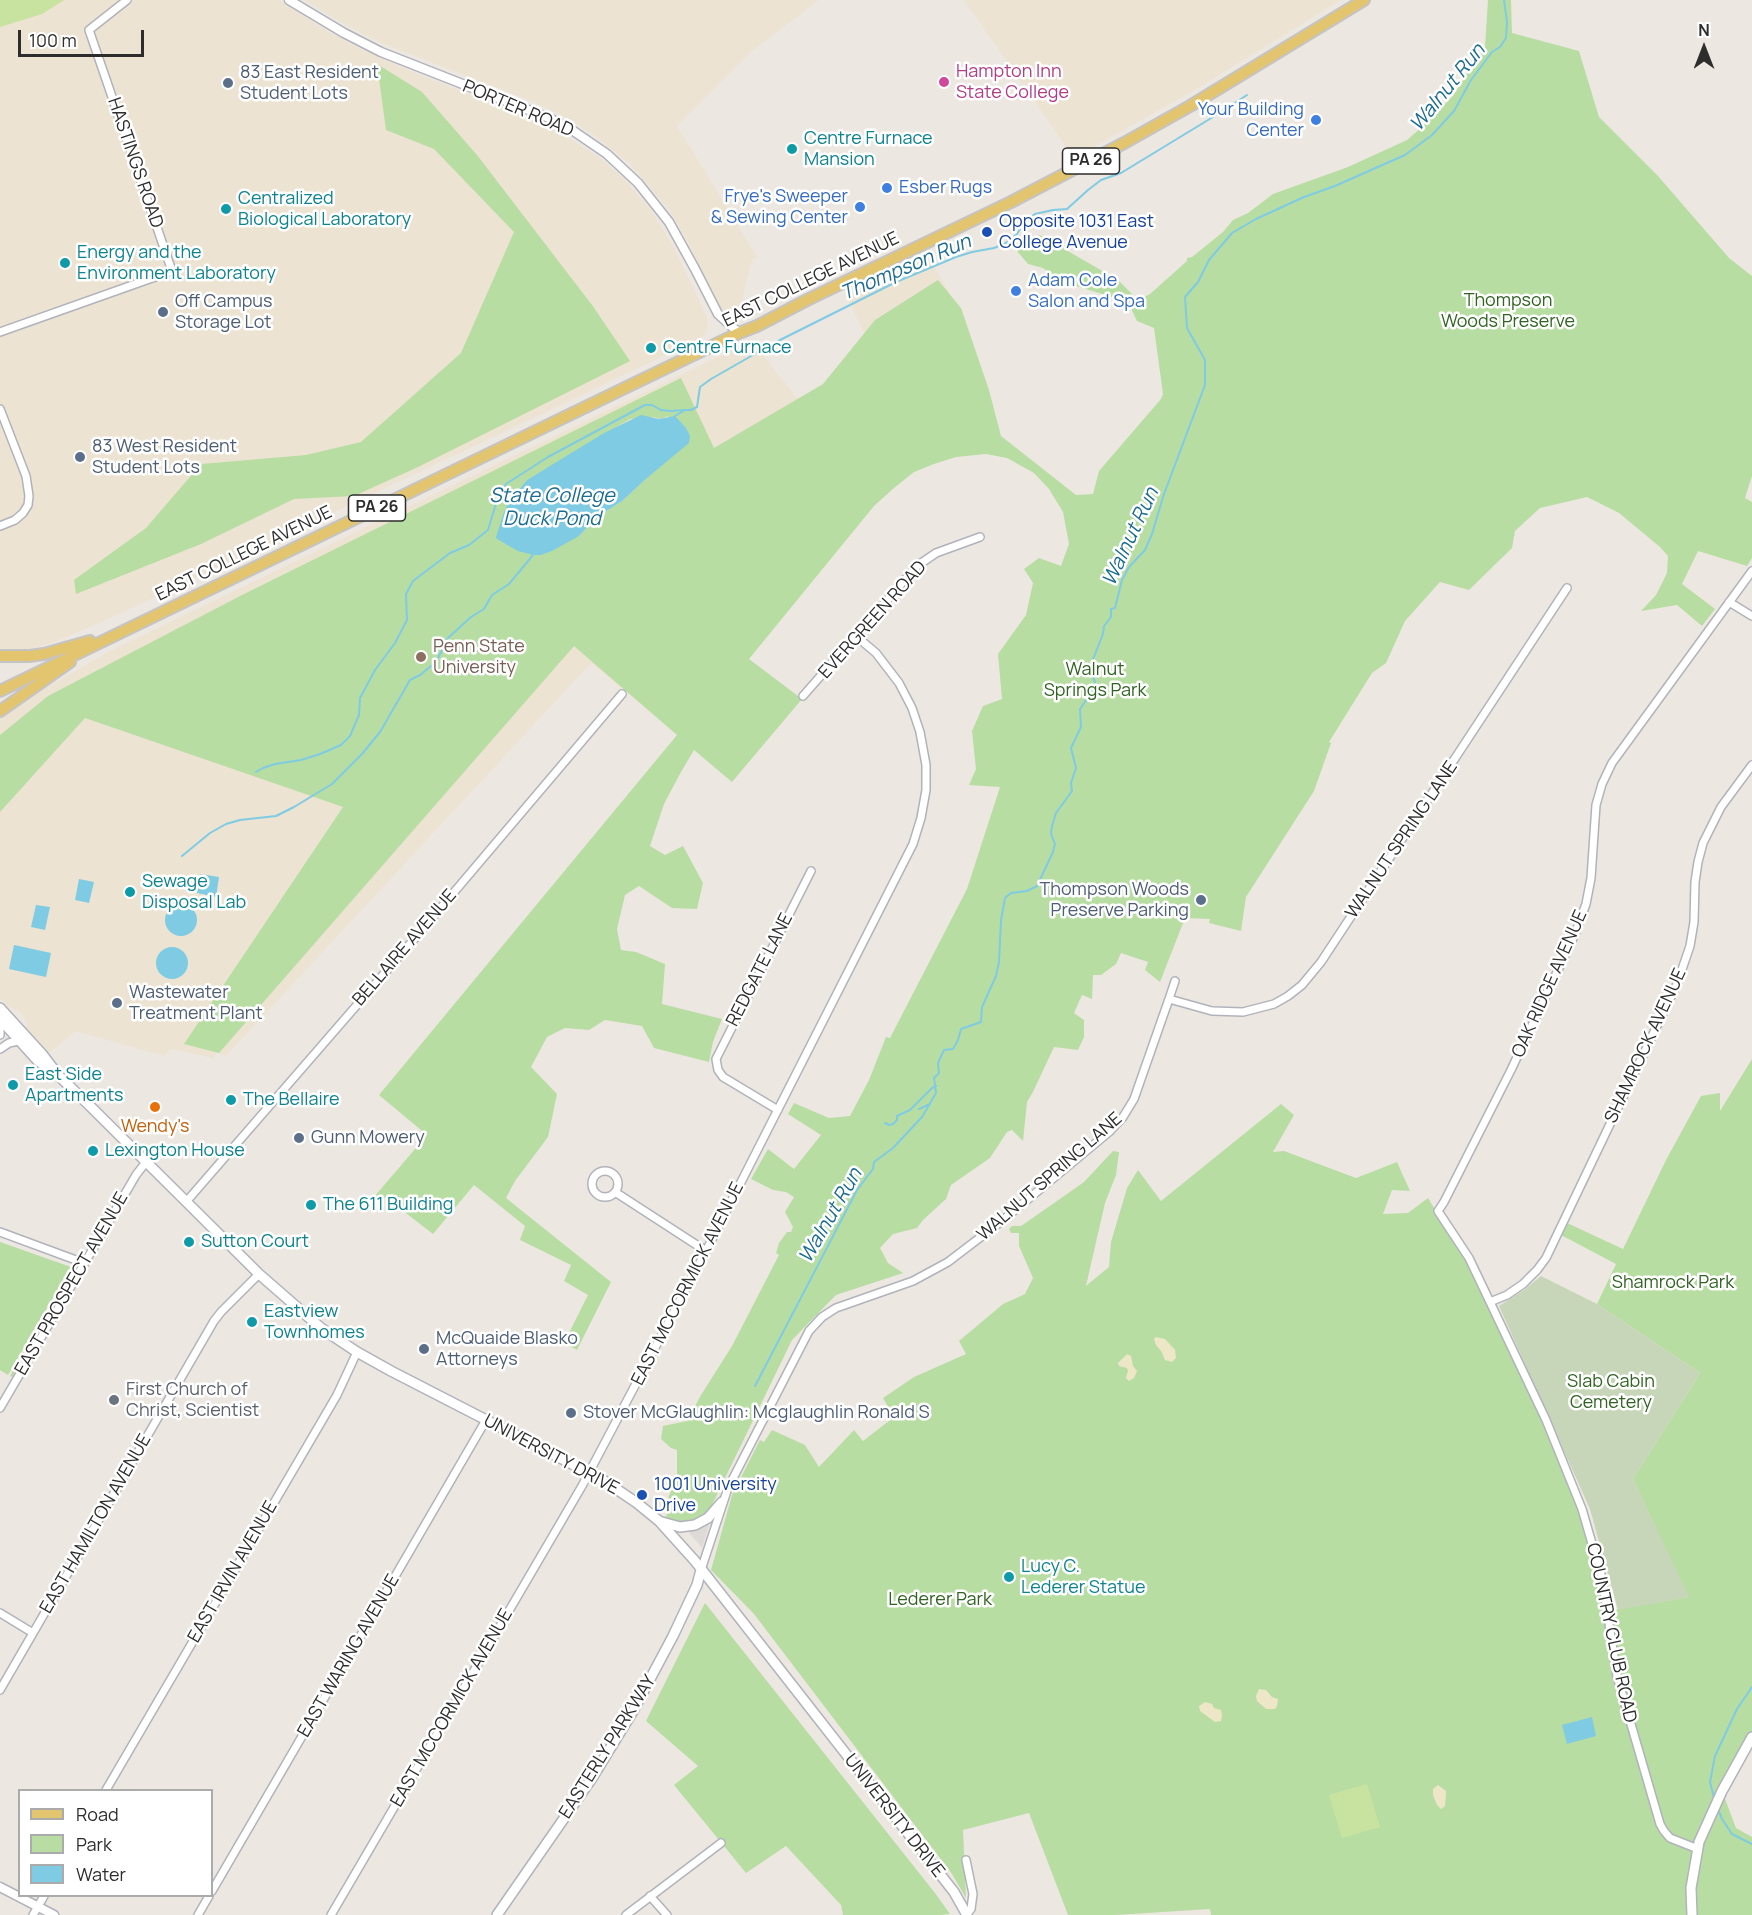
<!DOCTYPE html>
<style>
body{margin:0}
#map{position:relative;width:1752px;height:1915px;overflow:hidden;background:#ede7e1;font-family:Manrope,sans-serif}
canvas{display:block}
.legend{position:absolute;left:18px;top:1789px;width:195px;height:108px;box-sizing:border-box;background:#fff;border:2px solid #ababab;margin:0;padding:8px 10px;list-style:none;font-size:18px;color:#2d2d2d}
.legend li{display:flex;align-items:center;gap:12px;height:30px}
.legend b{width:30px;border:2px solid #ababab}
.north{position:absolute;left:1674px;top:18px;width:60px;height:60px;-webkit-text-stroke:4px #fff;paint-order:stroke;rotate:0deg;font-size:16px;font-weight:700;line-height:24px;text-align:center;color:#2d2d2d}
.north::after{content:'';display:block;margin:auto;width:21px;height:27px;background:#2d2d2d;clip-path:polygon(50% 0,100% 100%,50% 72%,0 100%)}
.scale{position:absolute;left:18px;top:30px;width:126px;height:27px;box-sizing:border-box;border:3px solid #2d2d2d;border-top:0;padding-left:8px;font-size:18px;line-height:21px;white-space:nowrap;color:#2d2d2d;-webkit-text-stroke:4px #fff;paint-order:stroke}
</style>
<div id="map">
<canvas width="1752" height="1915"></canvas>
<ul class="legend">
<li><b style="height:8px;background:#e4c56f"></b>Road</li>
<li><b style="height:16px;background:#b8dda3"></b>Park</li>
<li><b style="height:16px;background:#7fcbe3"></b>Water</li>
</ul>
<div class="north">N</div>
<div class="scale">100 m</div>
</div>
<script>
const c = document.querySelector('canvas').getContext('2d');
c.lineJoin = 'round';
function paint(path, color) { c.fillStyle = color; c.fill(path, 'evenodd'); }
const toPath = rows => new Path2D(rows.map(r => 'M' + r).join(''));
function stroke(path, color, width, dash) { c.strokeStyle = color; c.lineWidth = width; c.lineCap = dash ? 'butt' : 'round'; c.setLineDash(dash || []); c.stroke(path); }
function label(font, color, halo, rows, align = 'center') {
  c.font = font + ' Manrope,sans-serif'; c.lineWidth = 5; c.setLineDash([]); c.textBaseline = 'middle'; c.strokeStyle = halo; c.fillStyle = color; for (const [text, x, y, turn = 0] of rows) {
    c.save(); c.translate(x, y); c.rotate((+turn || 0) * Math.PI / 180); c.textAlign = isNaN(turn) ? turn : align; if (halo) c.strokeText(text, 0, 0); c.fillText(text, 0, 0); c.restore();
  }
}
paint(toPath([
 [0,0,279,0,319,26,354,46,406,69,529,118,564,135,600,158,625,180,650,209,672,244,707,317,708,328,704,335,692,342,540,415,102,622,54,642,34,648,15,651,0,648],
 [305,0,819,0,752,51,677,126,757,257,752,260,739,312,735,314,725,311,718,305,688,242,670,211,630,164,591,133,559,114,531,101,379,42,337,20],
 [964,0,1341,0,1193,91,1074,158],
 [929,257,957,306,677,734,591,663,226,1056,217,1053,213,1058,171,1049,164,1056,76,1031,47,1054,26,1031,26,1027,28,1024,20,1012,6,1005,0,998,0,717,28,698,110,651,751,341,808,411,864,333,847,297]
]), '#ece3d2');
paint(toPath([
 [1488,0,1511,0,1512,33,1579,51,1599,117,1658,176,1729,258,1752,276,1752,476,1745,498,1752,502,1752,558,1747,566,1698,551,1682,584,1715,609,1702,626,1677,605,1641,611,1656,595,1667,573,1668,556,1660,547,1619,513,1587,497,1540,508,1515,531,1512,548,1469,590,1440,582,1405,621,1386,663,1372,673,1329,742,1331,743,1314,791,1246,897,1241,931,1209,923,1210,919,1185,918,1160,982,1145,970,1148,962,1121,953,1116,964,1101,975,1093,975,1092,999,1082,995,1074,1013,1084,1020,1084,1037,1078,1050,1054,1047,1033,1092,1027,1102,1023,1141,1012,1130,1007,1132,990,1158,951,1185,946,1199,923,1220,917,1228,893,1234,880,1248,888,1263,903,1273,836,1295,792,1340,711,1507,703,1517,690,1523,674,1522,666,1517,668,1511,663,1506,666,1503,677,1476,677,1450,671,1448,661,1439,663,1426,687,1421,701,1395,732,1346,779,1255,776,1253,779,1243,787,1232,791,1232,793,1227,785,1212,794,1197,786,1192,773,1190,751,1179,768,1149,794,1169,821,1135,788,1114,794,1103,829,1118,850,1116,869,1080,886,1037,890,1038,967,889,1000,787,969,785,976,769,972,731,983,706,1002,699,998,654,1026,615,1033,583,1024,569,1039,558,1061,566,1069,544,1063,512,1049,489,1034,473,1007,458,986,454,956,457,934,464,914,472,894,488,874,506,749,659,802,699,732,782,694,750,681,772,664,804,650,846,665,855,683,846,703,883,697,909,672,908,639,886,625,895,617,929,621,950,636,952,665,964,662,1004,722,1019,713,1042,709,1062,654,1048,642,1026,605,1020,589,1030,565,1028,547,1037,531,1067,557,1094,548,1137,515,1181,506,1198,611,1282,577,1350,564,1343,588,1295,564,1281,571,1265,520,1240,525,1226,474,1185,433,1234,385,1197,380,1202,374,1197,427,1135,379,1095,677,735,574,646,219,1053,184,1044,343,807,85,718,0,812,0,735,48,696,242,595,681,378,714,448,823,384,875,320,938,280,961,308,989,390,1001,436,1076,495,1093,494,1099,471,1161,399,1163,394,1154,328,1137,321,1128,302,1060,281,1043,268,1028,264,1017,251,1022,242,1040,235,1118,280,1138,300,1150,294,1187,261,1187,258,1192,257,1223,232,1233,220,1248,213,1273,194,1348,167,1407,140,1423,126,1452,97,1485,47],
 [668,416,647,478,622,501,597,517,579,536,497,536,510,500,527,480,630,419,653,417,661,419],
 [377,64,422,92,477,155,592,305,630,361,418,467,354,496,294,499,201,544,76,594,74,580,146,528,201,464,306,455,361,442,461,353,514,232,434,149,386,130],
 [1752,1059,1752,1737,1722,1791,1736,1828,1752,1837,1752,1915,1211,1915,1210,1909,1116,1915,1068,1915,1029,1813,963,1830,966,1898,952,1874,754,1614,711,1570,732,1495,760,1440,764,1442,772,1430,805,1445,819,1467,854,1430,863,1441,894,1417,883,1398,914,1377,966,1354,959,1341,1003,1304,1025,1294,1033,1278,1019,1246,1019,1233,1011,1233,1009,1229,1012,1226,1021,1226,1067,1194,1084,1182,1113,1151,1119,1152,1116,1175,1105,1203,1086,1286,1109,1267,1111,1242,1127,1188,1138,1170,1161,1201,1281,1104,1294,1115,1273,1152,1284,1151,1356,1178,1397,1162,1410,1191,1392,1190,1383,1214,1408,1213,1428,1198,1490,1302,1581,1509,1608,1611,1688,1597,1633,1479,1700,1373,1597,1304,1616,1264,1561,1235,1567,1223,1623,1249,1666,1160,1701,1096,1720,1093,1720,1111],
 [0,1242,71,1267,8,1375,0,1370],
 [73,1268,73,1272,12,1377,10,1376],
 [705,1603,935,1893,950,1914,941,1915,843,1915,841,1905,786,1846,746,1873,674,1785,698,1766,646,1721]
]), '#b8dda3');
paint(toPath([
 [1156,1337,1165,1339,1175,1350,1176,1358,1172,1362,1165,1360,1161,1351,1156,1345,1154,1339],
 [1127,1354,1131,1356,1133,1366,1137,1371,1134,1378,1129,1381,1126,1378,1128,1371,1127,1368,1119,1366,1118,1363],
 [1259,1689,1266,1690,1272,1697,1278,1699,1277,1706,1275,1709,1266,1709,1257,1701,1256,1696],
 [1205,1702,1212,1704,1214,1708,1221,1710,1222,1715,1221,1721,1215,1722,1200,1711,1199,1706],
 [1438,1785,1446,1791,1446,1794,1445,1806,1441,1809,1437,1805,1433,1795,1433,1789]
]), '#eee7c7');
paint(toPath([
 [1541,1276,1597,1304,1700,1373,1633,1479,1689,1597,1618,1610,1590,1509,1499,1306,1524,1290]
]), '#c7d5b9');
paint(toPath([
 [0,0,64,0,42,14,0,27],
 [1367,1784,1380,1827,1342,1838,1329,1795]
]), '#c8e3a0');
paint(toPath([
 [709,1522,709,1525,702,1548,686,1529]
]), '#dddad7');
paint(toPath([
 [641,415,659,419,675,416,686,428,690,436,689,443,647,478,622,501,597,517,579,536,552,551,541,555,533,555,518,551,497,539,496,537,504,512,510,500,527,480,604,433],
 [200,874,219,877,216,897,197,893],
 [79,879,94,882,89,903,75,900],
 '165 920a16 16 0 1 1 32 0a16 16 0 1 1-32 0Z',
 [36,905,50,907,45,930,31,927],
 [14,945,51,953,46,977,9,969],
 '156 963a16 16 0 1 1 32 0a16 16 0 1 1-32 0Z',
 [1592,1717,1596,1736,1567,1744,1562,1725]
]), '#7fcbe3');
stroke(toPath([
 [675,416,685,410,691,410,697,407,700,387,711,379,774,343,896,282,956,257,972,252,994,248,1006,243,1017,234,1025,221,1035,214,1053,210,1067,209,1088,190,1101,180,1121,173,1213,117,1247,95],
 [256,772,263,768,275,764,301,760,320,754,341,745,350,736,359,715,360,698,375,670,395,643,407,620,406,594,413,581,450,553,469,545,488,530,497,500,506,484,548,457,645,405,652,405,661,410,671,411,684,410],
 [182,856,210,833,226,824,240,820,276,816,294,807,332,784,362,754,380,732,410,680,420,675,436,662,448,638,471,617,484,609,492,595,509,584,533,555],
 [919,1109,930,1104],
 [885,1123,889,1125,893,1124,897,1120,897,1116,910,1110,932,1088,936,1086],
 [755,1386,857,1190,873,1169,874,1162,893,1148,922,1117,936,1093,934,1078,939,1073,938,1063,944,1050,953,1049,958,1040,961,1029,981,1022,982,1007,996,976,999,962,1001,920,1005,898,1011,893,1027,891,1037,886,1053,852,1055,844,1051,834,1052,826,1056,813,1072,791,1071,783,1076,768,1071,748,1081,727,1080,709,1093,690,1095,682,1090,670,1092,662,1103,634,1104,626,1111,617,1111,609,1115,608,1122,580,1129,567,1145,550,1152,534,1164,494,1205,385,1205,360,1187,328,1185,297,1198,282,1209,260,1232,233,1256,219,1304,197,1335,186,1405,155,1432,135,1454,111,1471,80,1492,52,1500,47,1506,38,1507,22,1504,0],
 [1715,1801,1710,1782,1715,1756,1737,1709,1752,1687],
 [1718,1809,1722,1819,1732,1834,1752,1844]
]), '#7fcbe3', 2);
const minor = toPath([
 [0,332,172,271,89,30,127,0],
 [0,409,26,476,29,496,28,505,23,513,15,520,0,526],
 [1729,602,1752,616],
 [803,696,917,566,936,553,980,537],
 [1169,999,1175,981],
 [0,1023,0,1035],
 [0,1049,9,1043,18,1041],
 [778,1110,723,1077,718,1070,716,1059,811,871],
 '592 1184a13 13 0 1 1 26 0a13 13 0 1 1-26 0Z',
 [615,1192,706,1251],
 [186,1202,422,930,622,694],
 [0,1232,84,1263],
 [1490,1302,1507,1295,1523,1284,1537,1270,1546,1258,1677,984,1690,946,1694,922,1695,882,1698,862,1703,843,1721,807,1752,765],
 [0,1408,136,1175,146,1162],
 [701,1570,728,1488,809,1331,822,1317,836,1308,913,1281,948,1262,1003,1220,1109,1132,1123,1117,1134,1099,1169,999,1212,1011,1243,1012,1274,1004,1288,996,1302,985,1321,962,1567,588],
 [0,1613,33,1633],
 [0,1690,214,1321,221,1312,259,1274],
 [106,1790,337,1395,357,1352],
 [1698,1849,1670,1838,1664,1831,1660,1824,1617,1676,1602,1578,1582,1509,1546,1420,1490,1302,1469,1258,1438,1211,1444,1202,1511,1070,1575,934,1586,904,1591,878,1596,805,1602,784,1612,763,1752,571],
 [966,1860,973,1894,971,1909,967,1914],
 [212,1891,486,1420],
 [650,1896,667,1915],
 [33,1915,44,1896],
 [198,1915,209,1896],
 [331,1915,582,1486,706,1251,913,844,921,818,926,790,926,765,920,732,912,708,899,683,876,653,856,636],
 [626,1915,721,1843]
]);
const tertiary = toPath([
 [289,0,344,33,381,52,549,118,572,130,607,154,638,183,669,222,695,269,718,314,739,333],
 [0,1887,54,1915]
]);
const secondary = toPath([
 [0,1008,42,1054,58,1075,92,1108,259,1274,321,1328,357,1352,391,1371,603,1480,637,1503,659,1521,695,1561,954,1892,967,1915],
 [0,1019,37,1060,51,1070],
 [662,1522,680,1527,695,1525,708,1518,722,1502],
 [497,1915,592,1778,633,1711,673,1636,697,1585,701,1570],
 [1692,1915,1691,1888,1699,1842,1722,1791,1752,1737]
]);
const primary = toPath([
 [0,656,29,656,44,654,90,641],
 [0,691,635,383,739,333,757,326,807,300,1011,202,1126,142,1190,106,1364,0],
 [0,711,70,662]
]);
stroke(minor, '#b1b3bb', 10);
stroke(tertiary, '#b1b3bb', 11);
stroke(secondary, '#b1b3bb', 12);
stroke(primary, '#c4c4c4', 14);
stroke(minor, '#fff', 7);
stroke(tertiary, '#fff', 8);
stroke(secondary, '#fff', 9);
stroke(primary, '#e4c56f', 10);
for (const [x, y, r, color] of [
 [944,82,6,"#d1479c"],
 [228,83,6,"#5c6f8a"],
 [1316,120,6,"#3f7fe0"],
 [792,149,6,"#0f9aa8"],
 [887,188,6,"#3f7fe0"],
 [860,207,6,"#3f7fe0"],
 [226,209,6,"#0f9aa8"],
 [987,232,6,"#1a4fb4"],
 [65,263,6,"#0f9aa8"],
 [1016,291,6,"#3f7fe0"],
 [163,312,6,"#5c6f8a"],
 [651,348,6,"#0f9aa8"],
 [80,457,6,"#5c6f8a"],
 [421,657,6,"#8d6e63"],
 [130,892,6,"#0f9aa8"],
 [1201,900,6,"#5c6f8a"],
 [117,1003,6,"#5c6f8a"],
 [13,1085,6,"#0f9aa8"],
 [231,1100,6,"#0f9aa8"],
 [155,1107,6,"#e8710a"],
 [299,1138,6,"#5c6f8a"],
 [93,1151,6,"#0f9aa8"],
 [311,1205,6,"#0f9aa8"],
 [189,1242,6,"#0f9aa8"],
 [252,1322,6,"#0f9aa8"],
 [424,1349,6,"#5c6f8a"],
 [114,1400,6,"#6b7280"],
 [571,1413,6,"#5c6f8a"],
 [642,1495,6,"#1a4fb4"],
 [1009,1577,6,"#0f9aa8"]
]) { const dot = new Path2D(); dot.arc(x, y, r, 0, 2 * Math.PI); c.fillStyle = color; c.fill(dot); stroke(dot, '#fff', 2); }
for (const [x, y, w] of [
 [1091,161,57],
 [377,508,57]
]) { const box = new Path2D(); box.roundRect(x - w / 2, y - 13, w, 26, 4.5); c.fillStyle = '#fff'; c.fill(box); stroke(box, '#2d2d2d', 1.5); }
label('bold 16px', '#2d2d2d', null, [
 ["PA 26",1091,161],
 ["PA 26",377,508]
]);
label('18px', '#b23c85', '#fff', [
 ["Hampton Inn",956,72],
 ["State College",956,93]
], 'left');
label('18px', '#4e5e75', '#fff', [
 ["83 East Resident",240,73],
 ["Student Lots",240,94],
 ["Off Campus",175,302],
 ["Storage Lot",175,323],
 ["83 West Resident",92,447],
 ["Student Lots",92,468],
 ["Thompson Woods",1189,890,"right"],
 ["Preserve Parking",1189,911,"right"],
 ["Wastewater",129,993],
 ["Treatment Plant",129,1014],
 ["Gunn Mowery",311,1138],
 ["McQuaide Blasko",436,1339],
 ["Attorneys",436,1360],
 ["Stover McGlaughlin: Mcglaughlin Ronald S",583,1413]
], 'left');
label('18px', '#2d2d2d', '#fff', [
 ["PORTER ROAD",518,109,23],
 ["HASTINGS ROAD",135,163,71],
 ["EAST COLLEGE AVENUE",811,280,-26],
 ["EAST COLLEGE AVENUE",244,554,-26],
 ["EVERGREEN ROAD",873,620,-48],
 ["WALNUT SPRING LANE",1402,840,-56],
 ["BELLAIRE AVENUE",405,948,-49],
 ["REDGATE LANE",760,970,-63],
 ["OAK RIDGE AVENUE",1550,984,-66],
 ["SHAMROCK AVENUE",1646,1046,-65],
 ["WALNUT SPRING LANE",1050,1177,-41],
 ["EAST PROSPECT AVENUE",72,1284,-60],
 ["EAST MCCORMICK AVENUE",688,1284,-63],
 ["UNIVERSITY DRIVE",551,1455,28],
 ["EAST HAMILTON AVENUE",96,1524,-60],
 ["EAST IRVIN AVENUE",233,1572,-60],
 ["COUNTRY CLUB ROAD",1611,1633,78],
 ["EAST WARING AVENUE",349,1656,-60],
 ["EAST MCCORMICK AVENUE",452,1708,-60],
 ["EASTERLY PARKWAY",608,1747,-58],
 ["UNIVERSITY DRIVE",894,1816,52]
]);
label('18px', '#366cbe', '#fff', [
 ["Your Building",1304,110],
 ["Center",1304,131],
 ["Esber Rugs",899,188,"left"],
 ["Frye's Sweeper",848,197],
 ["& Sewing Center",848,218],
 ["Adam Cole",1028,281,"left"],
 ["Salon and Spa",1028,302,"left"]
], 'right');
label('18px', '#0d838f', '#fff', [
 ["Centre Furnace",804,139],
 ["Mansion",804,160],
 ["Centralized",238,199],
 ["Biological Laboratory",238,220],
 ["Energy and the",77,253],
 ["Environment Laboratory",77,274],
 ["Centre Furnace",663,348],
 ["Sewage",142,882],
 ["Disposal Lab",142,903],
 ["East Side",25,1075],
 ["Apartments",25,1096],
 ["The Bellaire",243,1100],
 ["Lexington House",105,1151],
 ["The 611 Building",323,1205],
 ["Sutton Court",201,1242],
 ["Eastview",264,1312],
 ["Townhomes",264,1333],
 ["Lucy C.",1021,1567],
 ["Lederer Statue",1021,1588]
], 'left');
label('18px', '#164399', '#fff', [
 ["Opposite 1031 East",999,222],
 ["College Avenue",999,243],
 ["1001 University",654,1485],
 ["Drive",654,1506]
], 'left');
label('18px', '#316422', '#fff', [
 ["Thompson",1508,301],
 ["Woods Preserve",1508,322],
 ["Walnut",1095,670],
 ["Springs Park",1095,691],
 ["Shamrock Park",1673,1283],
 ["Slab Cabin",1611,1382],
 ["Cemetery",1611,1403],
 ["Lederer Park",940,1600]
]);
label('18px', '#785e54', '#fff', [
 ["Penn State",433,647],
 ["University",433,668]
], 'left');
label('18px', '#c56008', '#fff', [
 ["Wendy's",155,1127]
]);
label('18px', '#5b616d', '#fff', [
 ["First Church of",126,1390],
 ["Christ, Scientist",126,1411]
], 'left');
label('italic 20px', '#1b6c92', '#fff', [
 ["Walnut Run",1448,88,-51],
 ["Thompson Run",906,268,-23],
 ["State College",552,496],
 ["Duck Pond",552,519],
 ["Walnut Run",1131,537,-65],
 ["Walnut Run",831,1216,-60]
]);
</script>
